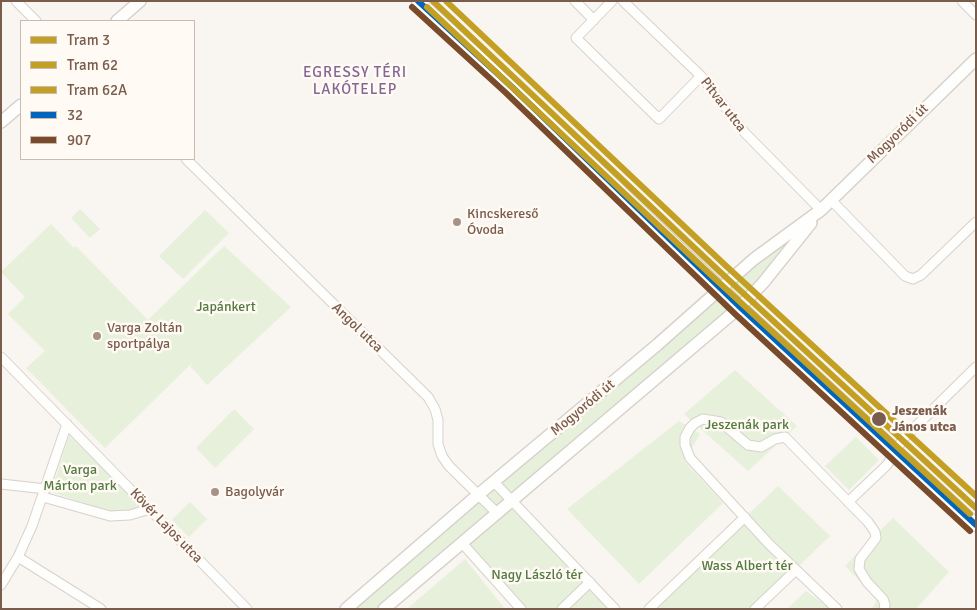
<!DOCTYPE html>
<meta charset="utf-8">
<style>
body{margin:0}
#map{position:relative;width:977px;height:610px;overflow:hidden;background:#f9f5f0;font-family:Signika,sans-serif}
canvas{display:block}
.frame{position:absolute;inset:0;border:2px solid #7a5c4d;pointer-events:none}
.legend{position:absolute;left:20px;top:20px;width:175px;height:140px;box-sizing:border-box;background:#fffaf3;border:1px solid #cabbb1;margin:0;padding:6px 9px;list-style:none;font-size:15px;color:#7a5c4d}
.legend li{display:flex;align-items:center;gap:10px;height:25px}
.legend b{width:25px;border:1px solid #cabbb1}
</style>
<div id="map">
<canvas width="977" height="610"></canvas>
<div class="frame"></div>
<ul class="legend">
<li><b style="height:6px;background:#c3a023"></b>Tram 3</li>
<li><b style="height:6px;background:#c3a023"></b>Tram 62</li>
<li><b style="height:6px;background:#c3a023"></b>Tram 62A</li>
<li><b style="height:6px;background:#0065bd"></b>32</li>
<li><b style="height:6px;background:#7a4b2a"></b>907</li>
</ul>
</div>
<script>
const c = document.querySelector('canvas').getContext('2d');
c.lineJoin = 'round';
function paint(path, color) { c.fillStyle = color; c.fill(path, 'evenodd'); }
const toPath = rows => new Path2D(rows.map(r => 'M' + r).join(''));
function stroke(path, color, width, dash) { c.strokeStyle = color; c.lineWidth = width; c.lineCap = dash ? 'butt' : 'round'; c.setLineDash(dash || []); c.stroke(path); }
function label(font, color, halo, rows, align = 'center') {
  c.font = font + ' Signika,sans-serif'; c.lineWidth = 5; c.setLineDash([]); c.textBaseline = 'middle'; c.strokeStyle = halo; c.fillStyle = color; for (const [text, x, y, turn = 0] of rows) {
    c.save(); c.translate(x, y); c.rotate((+turn || 0) * Math.PI / 180); c.textAlign = isNaN(turn) ? turn : align; if (halo) c.strokeText(text, 0, 0); c.fillText(text, 0, 0); c.restore();
  }
}
paint(toPath([
 [80,209,100,229,90,238,71,218],
 [205,210,229,233,183,279,159,256],
 [821,210,763,283,384,609,346,609],
 [51,224,74,248,76,246,148,320,224,246,291,307,207,385,190,366,193,364,192,363,105,448,26,368,45,351,8,314,25,297,1,272],
 [735,370,797,426,748,471,684,414],
 [234,409,254,429,215,468,196,448],
 [679,421,700,434,684,461,723,503,639,584,567,509],
 [69,435,141,506,128,511,109,511,51,492],
 [856,437,879,460,849,490,825,466],
 [778,486,830,536,754,609,649,609],
 [190,502,207,519,189,537,172,520],
 [513,505,611,609,524,609,468,544],
 [893,518,949,572,916,609,872,609,877,599,845,566],
 [465,559,505,609,407,609],
 [806,591,831,609,787,609]
]), '#e7f0db');
const minor = toPath([
 [16,1,36,21],
 [575,1,594,20],
 [612,1,576,38,659,119,701,76],
 [623,1,701,76,745,133,821,210],
 [962,1,976,15],
 [186,159,428,397,435,409,438,420,438,444,442,456,449,466,497,513],
 [831,200,905,276,913,279,921,275,976,222],
 [1,357,247,609],
 [494,482,615,609],
 [1,484,46,489],
 [43,497,110,516,130,515,150,509],
 [848,502,887,465,903,439,976,367],
 [462,543,521,609],
 [18,557,101,609],
 [1,585,18,557,32,526,67,424],
 [562,609,590,582],
 [649,609,745,517],
 [755,609,796,570],
 [837,609,769,544,690,458,685,445,685,437,690,428,695,423,703,419,721,422,748,445,761,447,775,439,785,437,868,522,875,532,876,538,860,559,859,569,867,582,883,599,885,605,884,609]
]);
const tertiary = toPath([
 [117,21,140,1],
 [1,122,21,105],
 [346,609,479,494,657,345,754,259,821,210,976,59],
 [384,609,740,307,763,283,811,223]
]);
const secondary = toPath([
 [418,1,512,87,740,307,976,525]
]);
stroke(minor, '#d7d1cb', 11);
stroke(tertiary, '#d7d1cb', 14);
stroke(secondary, '#d9d2cb', 15);
stroke(minor, '#fefefd', 9);
stroke(tertiary, '#fefefd', 11);
stroke(secondary, '#fefefd', 12);
stroke(toPath([
 [418,1,512,87,740,307,976,525]
]), '#0065bd', 6);
stroke(toPath([
 [412,7,506,93,734,313,970,531]
]), '#7a4b2a', 6);
stroke(toPath([
 [433,1,718,270,976,508]
]), '#c3a023', 6);
stroke(toPath([
 [427,7,712,276,970,514]
]), '#c3a023', 6);
stroke(toPath([
 [446,1,724,264,976,496]
]), '#c3a023', 6);
for (const [x, y, r, color] of [
 [457,222,5,"#a69286"],
 [97,336,5,"#a69286"],
 [879,419,8,"#7a5c4d"],
 [215,492,5,"#a69286"]
]) { const dot = new Path2D(); dot.arc(x, y, r, 0, 2 * Math.PI); c.fillStyle = color; c.fill(dot); stroke(dot, '#fffaf3', 2); }
label('14px', '#7a5c4d', '#fffaf3', [
 ["Pitvar utca",723,105,52],
 ["Mogyoródi út",898,134,-44],
 ["Angol utca",357,328,44],
 ["Mogyoródi út",583,408,-40],
 ["Kövér Lajos utca",166,526,46]
]);
label('14px', '#7a5c4d', '#fffaf3', [
 ["Kincskereső",467,214],
 ["Óvoda",467,230],
 ["Varga Zoltán",107,328],
 ["sportpálya",107,344],
 ["Bagolyvár",225,492]
], 'left');
label('14px', '#537a41', '#fffaf3', [
 ["Japánkert",226,307],
 ["Jeszenák park",747,425],
 ["Varga",80,470],
 ["Márton park",80,486],
 ["Wass Albert tér",747,566],
 ["Nagy László tér",537,575]
]);
label('bold 14px', '#7a5c4d', '#fffaf3', [
 ["Jeszenák",892,411],
 ["János utca",892,427]
], 'left');
c.letterSpacing = '1px';
label('15px', '#846695', '#fffaf3', [
 ["EGRESSY TÉRI",355,73],
 ["LAKÓTELEP",355,90]
]);
c.letterSpacing = '0px';
</script>
